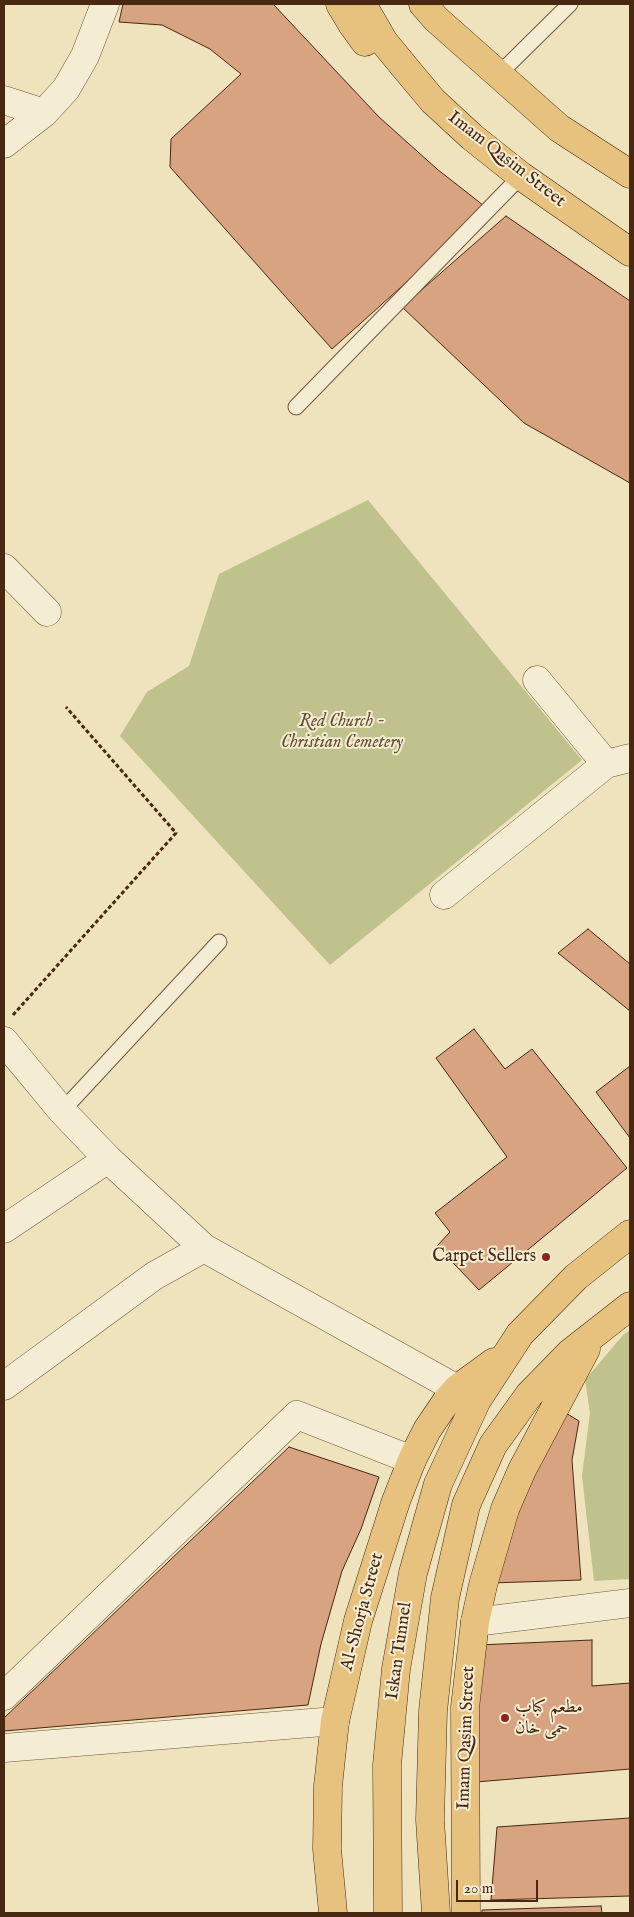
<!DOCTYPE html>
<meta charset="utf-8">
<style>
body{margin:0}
#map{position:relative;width:634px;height:1917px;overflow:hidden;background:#eee3bd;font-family:"IM FELL English",serif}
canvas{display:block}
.frame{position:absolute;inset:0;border:5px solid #492812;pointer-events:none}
.scale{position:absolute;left:456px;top:1880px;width:82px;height:22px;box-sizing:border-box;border:2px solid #492812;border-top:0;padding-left:6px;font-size:15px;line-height:18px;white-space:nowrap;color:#492812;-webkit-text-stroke:4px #f4edd4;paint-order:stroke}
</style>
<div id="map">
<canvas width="634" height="1917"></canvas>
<div class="frame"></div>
<div class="scale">20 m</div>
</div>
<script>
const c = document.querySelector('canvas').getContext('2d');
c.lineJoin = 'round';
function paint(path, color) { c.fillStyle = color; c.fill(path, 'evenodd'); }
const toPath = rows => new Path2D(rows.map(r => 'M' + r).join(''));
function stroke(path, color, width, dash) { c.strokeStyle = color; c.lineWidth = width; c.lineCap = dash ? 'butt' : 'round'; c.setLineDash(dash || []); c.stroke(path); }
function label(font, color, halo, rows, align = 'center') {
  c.font = font + ' "IM FELL English",Amiri,serif'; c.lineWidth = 4; c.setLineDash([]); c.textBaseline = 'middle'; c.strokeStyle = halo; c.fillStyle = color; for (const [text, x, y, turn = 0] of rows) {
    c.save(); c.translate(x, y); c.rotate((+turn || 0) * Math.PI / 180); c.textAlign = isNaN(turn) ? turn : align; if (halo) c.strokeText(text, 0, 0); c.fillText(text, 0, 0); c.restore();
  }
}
paint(toPath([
 [368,500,582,760,330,965,120,736,147,692,189,666,219,574],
 [630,1330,630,1579,594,1581,582,1476,590,1413,585,1380,623,1335]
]), '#bfc28d');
const building = toPath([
 [123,4,273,4,379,117,437,169,488,209,332,349,170,167,171,139,241,74,210,49,162,25,119,22,123,4],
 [506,216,630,301,630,483,524,423,402,307,506,216],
 [588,929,630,964,630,1011,558,953,588,929],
 [474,1029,505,1069,532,1049,627,1168,479,1290,437,1246,450,1232,435,1213,507,1157,436,1058,474,1029],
 [630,1066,630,1138,596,1092,630,1066],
 [564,1412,579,1421,572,1460,581,1580,491,1583,520,1496,564,1412],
 [289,1447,379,1477,361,1529,342,1571,321,1644,308,1705,4,1731,4,1718,289,1447],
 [592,1640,592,1686,630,1683,630,1769,476,1782,478,1645,592,1640],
 [630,1818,630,1896,491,1900,497,1827,630,1818],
 [601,1906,602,1913,482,1913,482,1910,601,1906]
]);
paint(building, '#d7a381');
stroke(building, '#492812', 1);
const service = toPath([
 [498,75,570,4],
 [296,407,521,176],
 [62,1111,219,942]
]);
const minor = toPath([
 [4,100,44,113],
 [4,144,44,113,66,89,85,56,105,4],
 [4,568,47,612],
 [537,680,606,764],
 [444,895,606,764,630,758],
 [4,1041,62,1111,108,1159,204,1248,457,1389],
 [4,1229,108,1159],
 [4,1386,154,1276,204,1248],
 [475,1622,630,1603],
 [4,1696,297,1415,412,1460],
 [4,1748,335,1721]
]);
const primary = toPath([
 [340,4,352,24,365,42],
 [362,4,384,42,407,70,433,101,472,137,521,176,630,252],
 [423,4,436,19,559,128,630,174],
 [333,1913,327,1849,328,1786,335,1721,358,1621,396,1501,412,1460,427,1430,448,1399,457,1389,494,1362],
 [388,1913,387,1765,396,1669,413,1573,438,1484,477,1400,520,1334,576,1277,630,1234],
 [436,1913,430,1820,433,1711,445,1598,466,1505,493,1445,529,1395,570,1353,630,1306],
 [466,1913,465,1707,475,1622,483,1585,505,1509,522,1470,586,1349]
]);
stroke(service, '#72573d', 17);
stroke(minor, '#72573d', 29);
stroke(primary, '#492812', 29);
stroke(toPath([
 [13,1015,176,833,66,707]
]), '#492812', 3, [4, 2.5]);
stroke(service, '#f4edd4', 15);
stroke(minor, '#f4edd4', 28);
stroke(primary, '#e7c27e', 28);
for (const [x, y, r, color] of [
 [546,1257,5,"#8f2418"],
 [505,1718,5,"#8f2418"]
]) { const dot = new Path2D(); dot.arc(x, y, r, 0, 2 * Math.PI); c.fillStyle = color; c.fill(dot); stroke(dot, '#f4edd4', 2); }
label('18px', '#492812', '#f4edd4', [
 ["Imam Qasim Street",506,160,38],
 ["Al-Shorja Street",363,1612,-75],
 ["Iskan Tunnel",400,1651,-82],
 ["Imam Qasim Street",467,1738,-88]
]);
label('italic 18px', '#664e31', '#f4edd4', [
 ["Red Church -",342,722],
 ["Christian Cemetery",342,743]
]);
label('18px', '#492812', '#f4edd4', [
 ["Carpet Sellers",536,1257],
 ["مطعم كباب",515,1708,"left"],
 ["حمى خان",515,1729,"left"]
], 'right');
</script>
